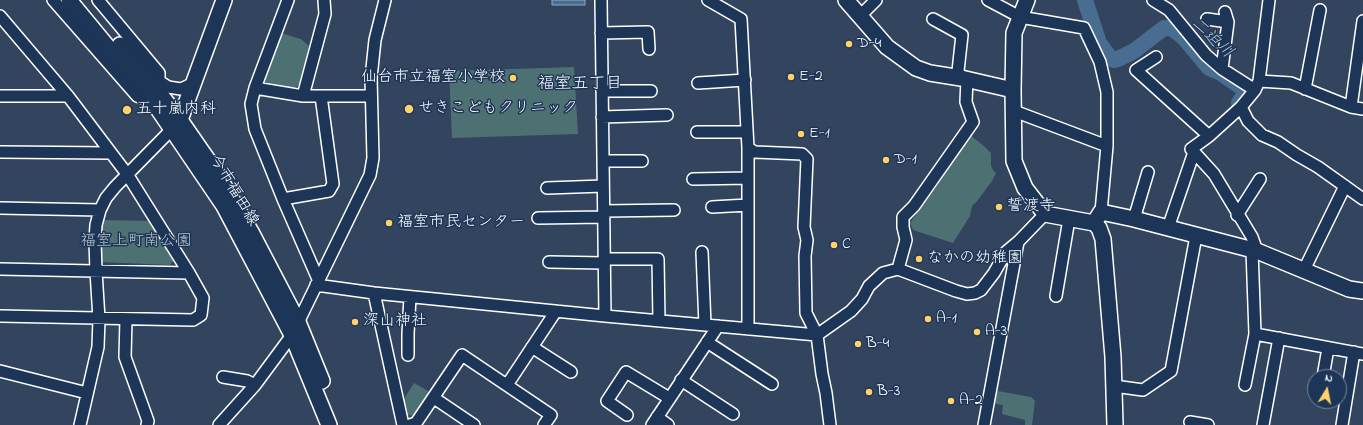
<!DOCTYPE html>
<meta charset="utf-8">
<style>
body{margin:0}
#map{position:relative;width:1363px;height:425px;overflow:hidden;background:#32445e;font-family:"Indie Flower",sans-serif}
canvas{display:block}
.north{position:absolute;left:1307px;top:369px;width:40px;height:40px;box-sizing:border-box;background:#1d3557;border:1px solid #77869a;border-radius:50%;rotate:10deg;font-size:11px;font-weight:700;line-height:16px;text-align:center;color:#fff}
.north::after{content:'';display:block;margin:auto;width:14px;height:18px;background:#ffd166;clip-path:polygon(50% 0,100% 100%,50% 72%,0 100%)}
</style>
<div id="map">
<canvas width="1363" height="425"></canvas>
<div class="north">N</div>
</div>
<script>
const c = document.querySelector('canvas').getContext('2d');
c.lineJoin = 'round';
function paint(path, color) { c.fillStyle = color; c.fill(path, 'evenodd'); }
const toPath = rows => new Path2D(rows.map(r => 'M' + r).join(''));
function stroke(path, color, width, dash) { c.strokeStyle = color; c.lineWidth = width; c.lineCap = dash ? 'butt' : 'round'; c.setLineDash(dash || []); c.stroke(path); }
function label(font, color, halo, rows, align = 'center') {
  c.font = font + ' "Indie Flower","Klee One",sans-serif'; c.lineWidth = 3; c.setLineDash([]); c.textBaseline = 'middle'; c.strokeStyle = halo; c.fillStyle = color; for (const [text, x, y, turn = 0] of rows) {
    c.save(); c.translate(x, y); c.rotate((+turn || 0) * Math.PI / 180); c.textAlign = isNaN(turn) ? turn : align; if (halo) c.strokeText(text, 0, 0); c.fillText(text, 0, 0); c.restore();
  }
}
paint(toPath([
 [281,33,301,39,309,46,302,83,294,88,265,82,261,78],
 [574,67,578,134,452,138,449,71],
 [970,135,984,146,991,153,991,166,993,170,996,173,992,181,978,200,972,206,970,216,953,243,913,230,910,223,937,186],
 [100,220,152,221,175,259,170,265,101,262],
 [414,383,430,392,415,416,407,415,402,402],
 [992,390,1031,397,1035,401,1032,425,1025,425,1025,420,1002,414,1003,405,990,403]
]), '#4d7173');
const water = toPath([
 [552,0,585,0,585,5,552,5,552,0]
]);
paint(water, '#486d90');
stroke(water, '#91a7bc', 1);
stroke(toPath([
 [1085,0,1099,43,1111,59,1114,60,1118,59,1134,51,1164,28,1171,28,1177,32,1185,39,1209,68,1219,72,1244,89,1245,94,1239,103]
]), '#486d90', 16);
const street = toPath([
 [53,0,137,96,153,102],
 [98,0,159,73,159,81],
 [288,0,255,88,251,104,255,129,283,199,318,279],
 [601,0,605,316],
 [708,0,741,19,748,148,755,152,802,154,807,159,804,227,807,240,805,256,806,313,817,335,822,374,826,393,830,425],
 [988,0,1020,17,1084,28,1100,62,1107,92,1107,146,1101,212],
 [1153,0,1169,10,1206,55,1222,69,1255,90],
 [0,16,68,96,127,174,189,273,203,298,201,315,193,320,0,316],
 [860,16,876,0],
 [933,19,962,35,958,71,961,78],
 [1207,19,1228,22],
 [601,33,648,32,649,49],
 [1156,57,1136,70,1209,136],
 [1222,69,1228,22,1225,12],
 [154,78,168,87,181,89,194,83],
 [1259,81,1269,0],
 [698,83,745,80],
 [255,88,303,96,370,96],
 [1305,89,1320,10],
 [602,91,651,91],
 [0,96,68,96],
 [303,96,325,14,324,0],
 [1241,107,1248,121,1262,135,1278,142,1297,155,1318,167,1363,199],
 [1351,107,1363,21],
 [1014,111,1107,146],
 [602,117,667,115],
 [697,132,747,132],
 [748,148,748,329],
 [0,152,111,153],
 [1194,152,1214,174,1252,237,1257,251],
 [603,161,642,161],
 [693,179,748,178],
 [547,188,603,186],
 [283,199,329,191,333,184,321,96],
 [712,207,748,205],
 [0,208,100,210],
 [604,211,674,210],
 [1237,215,1260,179],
 [538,218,604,217],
 [1134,219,1148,172],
 [1168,228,1194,152,1191,149,1209,136,1241,107,1255,90,1259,81,1291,83,1351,107,1363,109],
 [1252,250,1255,334],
 [702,252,705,325],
 [604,259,658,259,659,321],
 [549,262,604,263],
 [0,269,189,273],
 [898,269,906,240,903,227,903,217,914,206,973,122,966,102,967,79],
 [1304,270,1345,186],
 [316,285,374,293,605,316,817,335,851,311,862,299,869,286,883,273,898,269,956,291,967,294,975,293,981,290,994,273,1006,252,1018,242,1045,214],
 [374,293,403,425],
 [1056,296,1069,219],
 [126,319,125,357,148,421,147,425],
 [707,342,772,384],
 [532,347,571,372],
 [408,355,408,334,410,297],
 [0,371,87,393],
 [223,377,247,381,255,385],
 [1323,377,1328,348],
 [681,380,733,414],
 [507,385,556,311],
 [1245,385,1255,334,1363,354],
 [1114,386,1143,390,1171,371,1196,236],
 [434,398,474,425],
 [627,415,607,401,626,372,669,398],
 [657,417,668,425],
 [1190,422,1208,425],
 [80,425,98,347,99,319,96,271,95,241,96,225,100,210,106,198,115,187,177,124],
 [219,425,255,385,292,335,370,175,373,158,371,78,375,40,385,0],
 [410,425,416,423,462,355,551,415,544,425],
 [652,425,718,326],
 [984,425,1018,242],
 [1263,425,1279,338],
 [1342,425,1354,352]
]);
const secondary = toPath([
 [69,0,154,103,224,206,292,335,329,425],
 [846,0,887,47,916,68,930,73,961,78,1013,90],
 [1027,0,1014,33,1013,90,1014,161,1025,188,1045,214,1094,223,1099,228,1103,239,1113,357,1115,425],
 [120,45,138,65,180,120,214,169,251,232,298,322,322,381],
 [180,120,224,0],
 [1094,223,1101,212,1134,219,1257,251,1349,289,1363,291]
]);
stroke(street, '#fff', 14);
stroke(secondary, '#fff', 18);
stroke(street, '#1d3557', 11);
stroke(secondary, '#1d3557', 15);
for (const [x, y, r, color] of [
 [849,44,4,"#ffd166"],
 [791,77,4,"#ffd166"],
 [513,78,4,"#ffd166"],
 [409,109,5,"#ffd166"],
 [127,110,5,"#ffd166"],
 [801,134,4,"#ffd166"],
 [886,160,4,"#ffd166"],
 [999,207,4,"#ffd166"],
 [389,223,4,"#ffd166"],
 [834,245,4,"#ffd166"],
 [919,259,4,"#ffd166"],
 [928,319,4,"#ffd166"],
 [355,322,4,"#ffd166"],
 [977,332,4,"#ffd166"],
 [858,344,4,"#ffd166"],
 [869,392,4,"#ffd166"],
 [951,401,4,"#ffd166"]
]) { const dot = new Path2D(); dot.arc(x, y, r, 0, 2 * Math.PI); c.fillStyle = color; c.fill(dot); stroke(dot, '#1d3557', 1.5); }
label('16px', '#fff', '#1d3557', [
 ["D-4",857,44],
 ["E-2",799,77],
 ["仙台市立福室小学校",505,78,"right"],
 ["せきこどもクリニック",418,109],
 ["五十嵐内科",136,110],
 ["E-1",809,134],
 ["D-1",894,160],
 ["誓渡寺",1007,207],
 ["福室市民センター",397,223],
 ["C",842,245],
 ["なかの幼稚園",927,259],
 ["A-1",936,319],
 ["深山神社",363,322],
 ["A-3",985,332],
 ["B-4",866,344],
 ["B-3",877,392],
 ["A-2",959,401]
], 'left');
label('16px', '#fff', '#1d3557', [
 ["今市福田線",233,191,59]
]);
label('16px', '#b8c6c7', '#1d3557', [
 ["福室上町南公園",136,242]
]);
label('italic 17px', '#b6c5d3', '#1d3557', [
 ["二迫川",1211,39,43]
]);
label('17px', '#fff', '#1d3557', [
 ["福室五丁目",580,85]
]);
</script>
